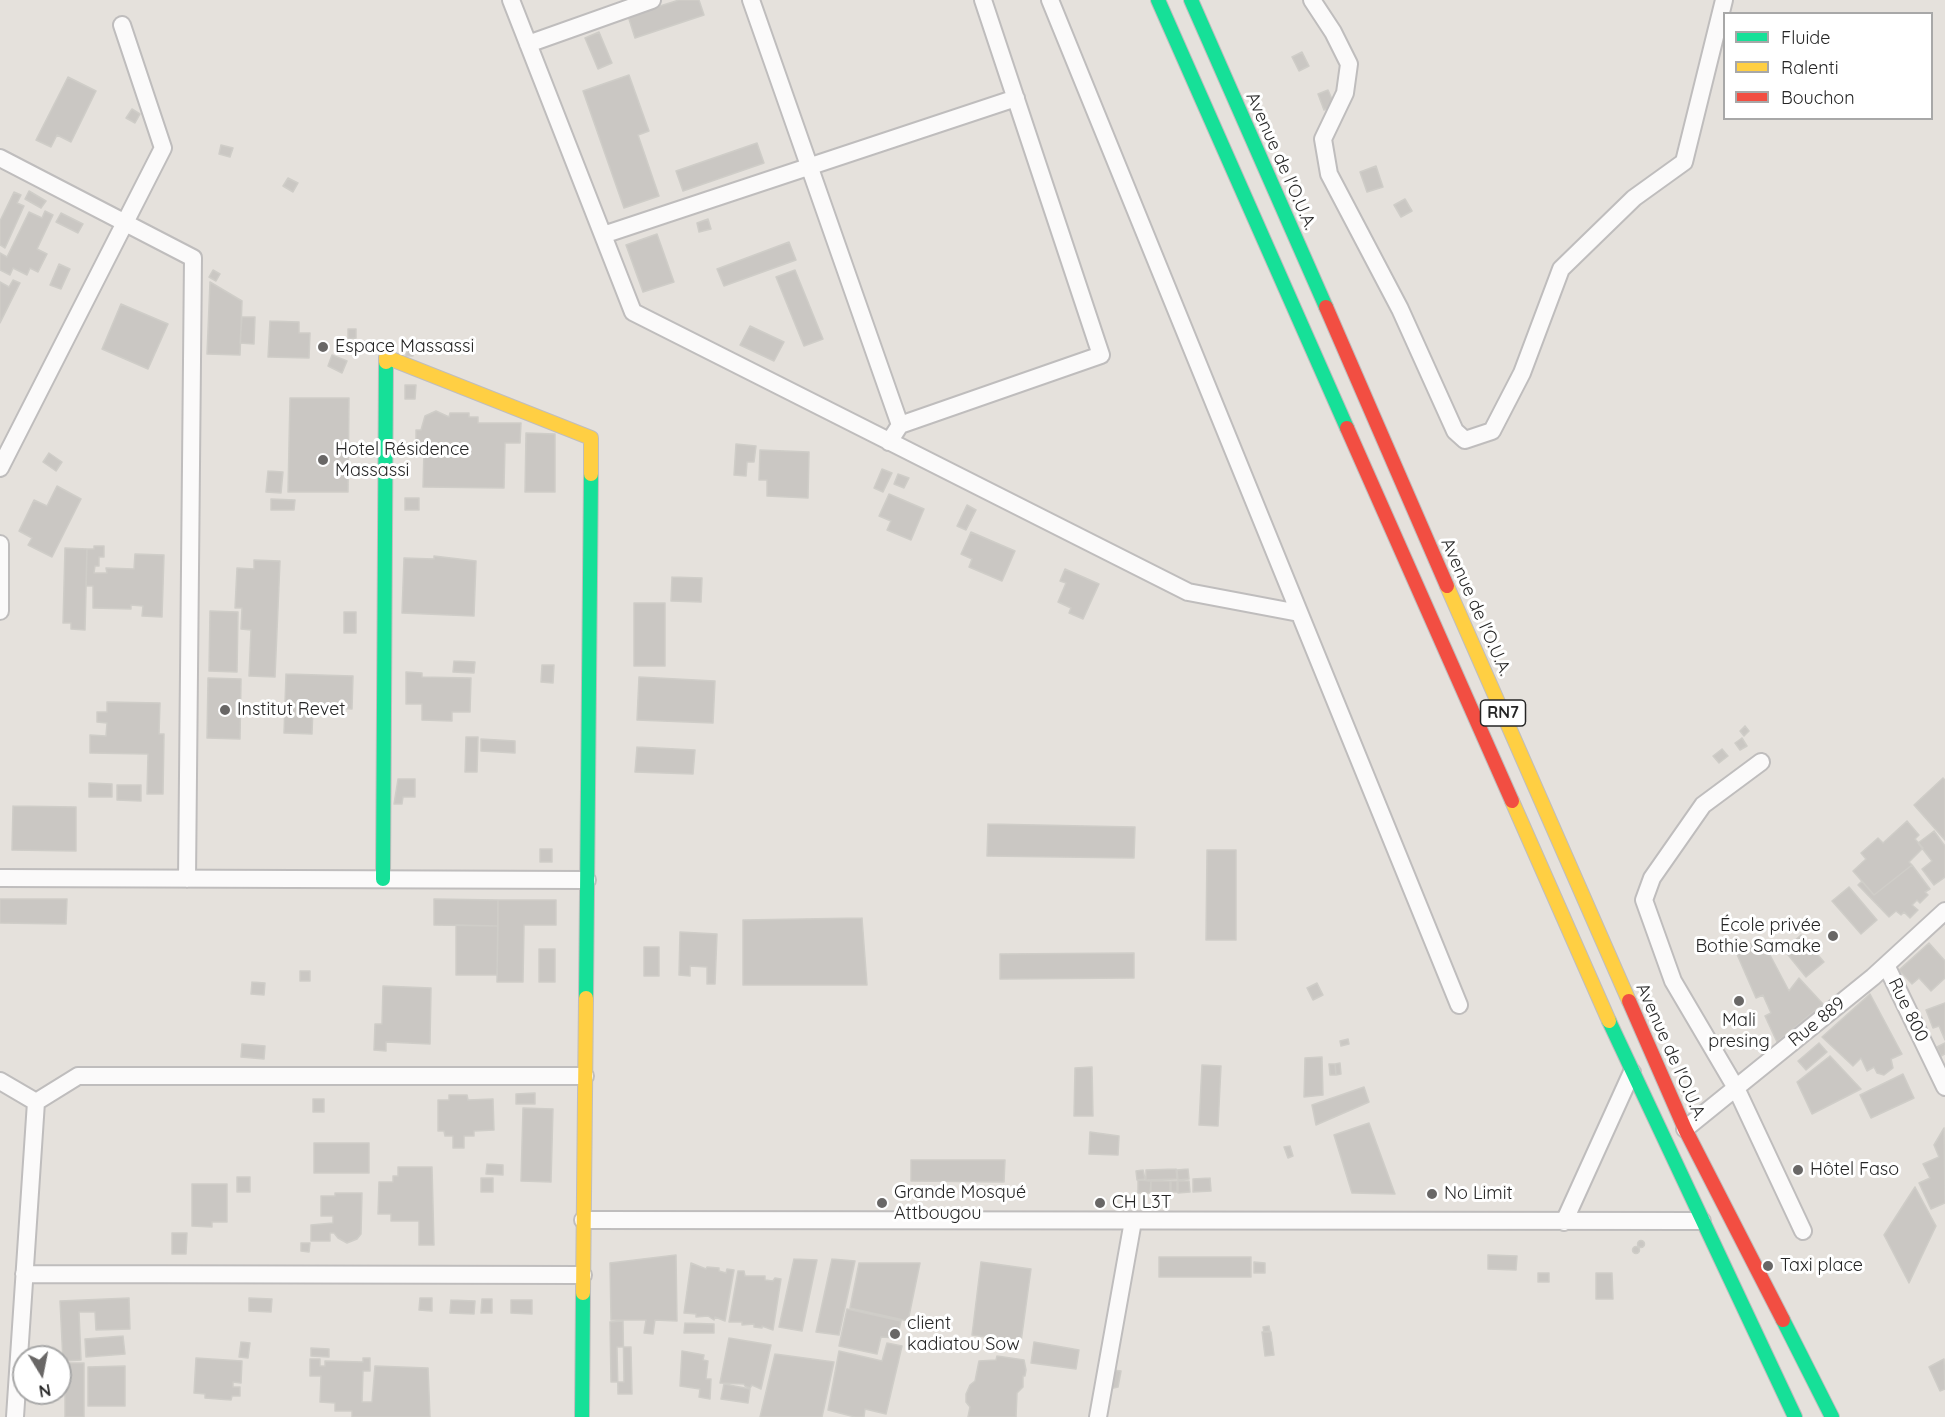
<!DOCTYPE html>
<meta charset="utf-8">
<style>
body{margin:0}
#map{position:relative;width:1945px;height:1417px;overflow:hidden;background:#e5e1dc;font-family:Quicksand,sans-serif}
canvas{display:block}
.legend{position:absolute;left:1723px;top:12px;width:210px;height:108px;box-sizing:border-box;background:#fff;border:2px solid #a8a8a8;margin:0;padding:8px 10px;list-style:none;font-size:18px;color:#262626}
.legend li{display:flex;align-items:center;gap:12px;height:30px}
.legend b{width:30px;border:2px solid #a8a8a8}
.north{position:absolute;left:12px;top:1345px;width:60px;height:60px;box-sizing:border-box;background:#fff;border:2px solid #a8a8a8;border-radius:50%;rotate:170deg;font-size:16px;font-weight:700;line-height:24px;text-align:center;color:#262626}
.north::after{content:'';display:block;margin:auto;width:21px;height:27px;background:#696766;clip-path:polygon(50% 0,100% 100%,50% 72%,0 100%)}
</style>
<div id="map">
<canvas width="1945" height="1417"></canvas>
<ul class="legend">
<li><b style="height:8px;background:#16e098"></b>Fluide</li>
<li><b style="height:8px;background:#ffcf43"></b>Ralenti</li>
<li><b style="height:8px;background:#f24e42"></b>Bouchon</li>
</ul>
<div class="north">N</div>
</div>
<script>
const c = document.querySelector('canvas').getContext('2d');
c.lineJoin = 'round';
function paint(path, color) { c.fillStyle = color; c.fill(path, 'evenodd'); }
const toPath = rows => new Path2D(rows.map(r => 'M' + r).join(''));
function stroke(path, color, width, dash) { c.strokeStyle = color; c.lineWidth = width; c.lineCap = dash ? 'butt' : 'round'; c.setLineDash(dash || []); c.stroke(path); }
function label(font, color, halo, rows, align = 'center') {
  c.font = font + ' Quicksand,sans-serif'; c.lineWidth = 6; c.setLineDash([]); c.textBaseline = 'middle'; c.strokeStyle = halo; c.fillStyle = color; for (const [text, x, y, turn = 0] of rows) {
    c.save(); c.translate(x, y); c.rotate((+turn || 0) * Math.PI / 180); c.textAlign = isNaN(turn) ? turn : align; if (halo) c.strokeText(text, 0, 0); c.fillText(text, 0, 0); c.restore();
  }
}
const building = toPath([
 [679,0,699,0,704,15,635,38,628,16,679,0],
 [599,32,612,63,598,69,585,38,599,32],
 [1302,52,1309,66,1299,71,1292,57,1302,52],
 [629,75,649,131,638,135,659,196,624,208,583,91,629,75],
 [68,77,96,91,71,142,57,135,51,147,36,140,68,77],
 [1328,90,1335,106,1324,110,1318,94,1328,90],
 [132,109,140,114,135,123,126,118,132,109],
 [757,143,764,163,683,191,676,171,757,143],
 [221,145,233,148,230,157,219,154,221,145],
 [1376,166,1383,187,1367,192,1360,172,1376,166],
 [288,178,298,183,293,192,283,186,288,178],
 [29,191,46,201,41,208,25,199,29,191],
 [14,192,21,195,17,203,24,206,5,248,0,245,0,221,14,192],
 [1405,199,1412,211,1401,217,1394,205,1405,199],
 [45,211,53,215,37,249,47,254,38,272,30,268,27,275,13,268,10,275,0,270,0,253,7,257,29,212,42,218,45,211],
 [61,213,83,224,78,233,56,222,61,213],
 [708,219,711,229,699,232,697,223,708,219],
 [657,234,674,282,643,292,626,245,657,234],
 [789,242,796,260,724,286,717,269,789,242],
 [59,264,70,269,61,289,50,285,59,264],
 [213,270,220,274,216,281,209,277,213,270],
 [795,270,823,339,804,346,776,277,795,270],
 [13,280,20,283,0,323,0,282,9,287,13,280],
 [210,282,242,301,240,355,207,354,210,282],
 [121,304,168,324,148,369,102,349,121,304],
 [242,317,255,317,254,344,240,343,242,317],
 [270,321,299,322,299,333,310,333,309,358,268,357,270,321],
 [750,326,784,342,774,361,740,345,750,326],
 [348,329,356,329,356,338,348,339,348,329],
 [406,345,413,345,413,356,406,356,406,345],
 [332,355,347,361,342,373,328,366,332,355],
 [405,385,416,385,415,399,405,399,405,385],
 [290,398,349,398,348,492,288,492,290,398],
 [436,411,449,417,450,413,469,413,469,417,478,417,478,423,521,423,520,443,505,443,504,488,423,487,424,450,416,450,416,430,421,430,425,416,436,411],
 [526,433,555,434,555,492,525,492,526,433],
 [736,444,756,446,754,462,747,462,746,476,734,475,736,444],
 [760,450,809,452,808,498,767,496,767,480,759,480,760,450],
 [49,453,62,462,56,471,43,462,49,453],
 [882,469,892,473,883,492,874,488,882,469],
 [268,471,283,472,281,493,266,492,268,471],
 [898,474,909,478,904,488,894,484,898,474],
 [57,486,81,499,52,557,28,545,32,538,19,531,34,500,47,506,57,486],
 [889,494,924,509,911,540,887,530,891,521,879,516,889,494],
 [405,498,419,498,419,510,405,510,405,498],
 [271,499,295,500,294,510,271,510,271,499],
 [967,505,976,510,966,530,957,526,967,505],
 [971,532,1015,551,1002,581,969,567,972,559,961,554,971,532],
 [94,546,104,546,104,557,99,557,99,566,95,566,94,573,107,573,106,568,134,569,135,554,164,555,162,617,142,616,143,606,131,605,131,609,93,608,93,586,86,586,87,549,94,549,94,546],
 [65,548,87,549,85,630,71,629,71,623,63,623,65,548],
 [434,556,476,561,474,616,402,613,404,558,434,559,434,556],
 [254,560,280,561,275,677,249,676,251,630,241,629,242,608,235,608,237,568,254,569,254,560],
 [1065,569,1099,584,1083,619,1069,613,1071,608,1058,602,1066,583,1060,581,1065,569],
 [672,577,702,578,701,602,671,601,672,577],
 [634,603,665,603,665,666,634,666,634,603],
 [210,611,238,612,237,672,209,671,210,611],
 [344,612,356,612,356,633,344,633,344,612],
 [454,661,475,662,474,673,453,672,454,661],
 [542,665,554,665,553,683,541,682,542,665],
 [406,672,422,673,422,677,471,678,470,712,452,712,452,721,422,720,422,704,406,704,406,672],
 [286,674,353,676,352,709,313,707,312,734,284,733,286,674],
 [639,677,715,681,713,723,637,720,639,677],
 [208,678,241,679,240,739,207,738,208,678],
 [107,702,160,703,159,734,164,734,163,794,147,794,148,754,90,753,90,735,106,736,107,723,97,722,97,712,107,712,107,702],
 [1745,726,1749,731,1744,736,1740,731,1745,726],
 [466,737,478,737,477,772,465,772,466,737],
 [1742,738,1747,746,1740,750,1735,743,1742,738],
 [481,739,515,741,515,753,481,751,481,739],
 [637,747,695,750,693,774,635,772,637,747],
 [1722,749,1728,756,1719,763,1713,756,1722,749],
 [1943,778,1945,780,1945,840,1914,805,1943,778],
 [398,779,415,779,415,797,403,797,402,804,394,804,398,779],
 [89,783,112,784,112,797,89,797,89,783],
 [117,785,141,785,141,801,117,800,117,785],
 [13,806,76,807,76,851,12,850,13,806],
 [1907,821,1919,835,1915,839,1923,848,1909,862,1912,865,1874,895,1853,871,1866,859,1861,853,1878,838,1883,843,1907,821],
 [988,824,1135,827,1134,858,987,856,988,824],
 [1934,831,1945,846,1945,877,1934,885,1922,869,1932,861,1918,843,1934,831],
 [540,849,552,849,552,862,540,862,540,849],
 [1207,850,1236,850,1236,940,1206,940,1207,850],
 [1912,865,1930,889,1925,892,1928,895,1920,903,1917,900,1912,905,1918,910,1910,918,1904,912,1901,915,1896,911,1889,917,1858,885,1862,881,1874,895,1912,865],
 [1849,887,1877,920,1861,934,1832,901,1849,887],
 [0,899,67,899,66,924,0,923,0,899],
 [434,899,498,900,498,926,434,925,434,899],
 [498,900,556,900,556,925,524,925,523,982,497,982,498,900],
 [862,918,867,985,743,985,743,920,862,918],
 [456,925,498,926,497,975,456,975,456,925],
 [680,932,717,934,715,984,707,984,707,967,690,966,690,976,679,975,680,932],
 [1801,935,1824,962,1806,977,1784,950,1801,935],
 [1761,938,1789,991,1799,978,1823,1004,1777,1042,1765,1016,1771,1013,1763,995,1756,998,1736,952,1761,938],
 [1929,943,1945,961,1945,978,1931,991,1919,978,1912,984,1899,970,1929,943],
 [644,947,659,947,659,976,644,976,644,947],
 [539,949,555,949,555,982,539,982,539,949],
 [1134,953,1134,978,1000,979,1000,954,1134,953],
 [300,971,310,971,310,981,300,981,300,971],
 [252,982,265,983,264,995,251,994,252,982],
 [1317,983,1323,995,1313,1000,1307,988,1317,983],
 [383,986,431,988,430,1044,386,1042,386,1051,374,1050,375,1024,382,1024,383,986],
 [1870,994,1902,1054,1891,1059,1893,1068,1884,1075,1877,1073,1874,1067,1867,1071,1861,1058,1853,1066,1822,1037,1870,994],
 [1945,1003,1945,1040,1939,1026,1933,1028,1926,1010,1945,1003],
 [1348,1039,1349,1044,1341,1046,1340,1041,1348,1039],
 [1819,1043,1827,1052,1806,1070,1798,1061,1819,1043],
 [1945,1043,1945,1054,1941,1056,1937,1047,1945,1043],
 [242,1044,265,1046,264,1059,241,1057,242,1044],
 [1830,1056,1861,1089,1812,1114,1797,1082,1830,1056],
 [1322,1057,1323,1095,1304,1097,1305,1058,1322,1057],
 [1340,1063,1341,1074,1336,1075,1335,1064,1340,1063],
 [1329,1064,1335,1064,1336,1075,1330,1075,1329,1064],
 [1202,1065,1221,1066,1218,1126,1199,1125,1202,1065],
 [1092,1067,1093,1116,1074,1116,1075,1068,1092,1067],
 [1903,1074,1914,1098,1871,1118,1860,1095,1903,1074],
 [1364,1087,1369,1102,1316,1125,1312,1105,1364,1087],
 [535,1093,535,1104,516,1104,516,1094,535,1093],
 [449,1095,467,1095,468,1100,493,1099,494,1130,474,1131,474,1136,464,1136,464,1148,453,1148,453,1136,445,1136,444,1131,438,1131,438,1100,449,1100,449,1095],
 [313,1099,324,1099,324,1112,313,1112,313,1099],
 [523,1108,553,1109,551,1182,521,1181,523,1108],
 [1369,1123,1395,1194,1352,1193,1334,1135,1369,1123],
 [1944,1128,1945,1203,1931,1209,1919,1183,1930,1178,1923,1164,1939,1157,1934,1145,1944,1128],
 [1090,1132,1119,1136,1118,1155,1089,1154,1090,1132],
 [314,1143,369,1143,369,1173,314,1173,314,1143],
 [1290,1146,1293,1156,1288,1158,1284,1147,1290,1146],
 [911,1160,1005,1160,1004,1182,911,1181,911,1160],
 [487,1164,503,1165,503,1175,486,1174,487,1164],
 [398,1167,432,1167,434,1245,419,1245,419,1221,391,1221,391,1214,378,1214,379,1182,393,1182,393,1176,398,1176,398,1167],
 [1176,1169,1177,1179,1146,1180,1146,1170,1176,1169],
 [1188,1169,1189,1179,1178,1180,1177,1170,1188,1169],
 [1143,1170,1145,1179,1137,1180,1136,1171,1143,1170],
 [237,1177,250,1177,250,1192,237,1192,237,1177],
 [481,1178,493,1178,493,1192,481,1192,481,1178],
 [1210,1178,1211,1191,1193,1192,1193,1179,1210,1178],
 [1138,1180,1151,1181,1150,1193,1138,1193,1138,1180],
 [1151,1181,1170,1181,1170,1192,1151,1192,1151,1181],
 [1171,1181,1177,1181,1177,1192,1171,1192,1171,1181],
 [1178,1181,1189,1181,1190,1192,1178,1193,1178,1181],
 [192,1184,227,1184,227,1222,212,1222,212,1227,192,1226,192,1184],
 [1915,1187,1936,1226,1909,1283,1884,1235,1915,1187],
 [335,1193,362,1193,361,1234,357,1239,347,1243,338,1238,334,1233,330,1233,330,1241,311,1241,311,1225,333,1223,333,1216,321,1216,321,1196,335,1196,335,1193],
 [172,1233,187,1233,186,1254,172,1254,172,1233],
 '1637.5 1244a3.5 3.5 0 1 1 7 0a3.5 3.5 0 1 1-7 0Z',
 [301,1243,310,1243,309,1252,301,1251,301,1243],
 '1632.5 1250a3.5 3.5 0 1 1 7 0a3.5 3.5 0 1 1-7 0Z',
 [676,1255,677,1321,655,1320,653,1334,644,1333,646,1320,611,1320,610,1263,676,1255],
 [1488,1255,1517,1256,1516,1270,1488,1269,1488,1255],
 [1159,1257,1251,1257,1251,1277,1159,1277,1159,1257],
 [794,1259,817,1260,802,1331,779,1327,794,1259],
 [832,1259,855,1261,839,1335,816,1332,832,1259],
 [981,1262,1031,1269,1021,1342,972,1335,981,1262],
 [1254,1262,1265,1263,1265,1273,1254,1273,1254,1262],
 [691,1263,706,1269,707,1267,719,1268,719,1271,726,1273,727,1269,734,1270,725,1321,715,1317,714,1320,708,1316,696,1317,696,1314,684,1313,691,1263],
 [859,1263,920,1263,908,1321,850,1308,859,1263],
 [738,1271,744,1271,745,1276,765,1276,765,1280,773,1281,775,1278,781,1279,773,1330,762,1326,762,1328,754,1327,754,1324,742,1325,742,1322,729,1322,738,1271],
 [1538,1273,1549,1273,1549,1282,1538,1282,1538,1273],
 [1596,1273,1612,1273,1613,1299,1596,1299,1596,1273],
 [129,1298,130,1329,96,1330,95,1312,79,1312,81,1360,63,1361,60,1301,129,1298],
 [249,1298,272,1299,271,1312,249,1311,249,1298],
 [420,1298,432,1298,432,1311,419,1310,420,1298],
 [482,1299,492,1299,492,1313,481,1313,482,1299],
 [451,1300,475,1301,474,1314,450,1313,451,1300],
 [511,1300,532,1300,532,1314,511,1313,511,1300],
 [847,1309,901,1321,897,1338,881,1337,877,1354,839,1346,847,1309],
 [623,1321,624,1382,611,1382,610,1322,623,1321],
 [685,1323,714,1324,714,1333,684,1333,685,1323],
 [1269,1326,1270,1331,1264,1332,1263,1327,1269,1326],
 [1262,1332,1271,1332,1274,1355,1265,1356,1262,1332],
 [123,1336,125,1354,86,1357,85,1339,123,1336],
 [729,1338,771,1345,761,1389,752,1385,750,1388,745,1386,744,1384,720,1383,729,1338],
 [241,1342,250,1343,248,1358,239,1357,241,1342],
 [1034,1342,1079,1350,1076,1369,1031,1363,1034,1342],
 [887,1343,902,1346,886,1414,865,1409,864,1417,855,1417,828,1410,839,1351,882,1361,887,1343],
 [617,1347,631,1347,632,1394,618,1394,617,1347],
 [311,1348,329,1349,329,1357,311,1356,311,1348],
 [682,1351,704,1355,703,1360,708,1361,706,1379,711,1379,710,1399,699,1397,700,1389,680,1386,682,1351],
 [775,1354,834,1362,822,1417,760,1417,775,1354],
 [997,1356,1024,1360,1026,1370,1025,1376,1023,1376,1023,1387,1017,1393,1016,1417,968,1417,970,1407,966,1402,966,1394,970,1385,975,1381,979,1361,996,1360,997,1356],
 [196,1358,242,1361,241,1383,233,1382,233,1387,240,1387,240,1396,232,1396,231,1400,205,1398,205,1394,194,1393,196,1358],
 [363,1358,370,1358,370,1371,363,1371,362,1402,372,1402,375,1366,428,1368,430,1417,352,1417,352,1411,335,1411,335,1403,320,1402,321,1376,310,1376,310,1359,320,1359,320,1366,325,1366,325,1361,363,1362,363,1358],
 [1944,1359,1945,1389,1940,1391,1929,1367,1944,1359],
 [65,1363,84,1363,84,1417,65,1417,65,1363],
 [125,1366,125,1406,88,1406,88,1367,125,1366],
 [1113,1370,1121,1371,1118,1387,1109,1389,1113,1370],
 [724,1384,750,1389,748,1403,721,1399,724,1384]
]);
paint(building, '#cac7c3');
stroke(building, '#cfcdc8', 1.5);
const street = toPath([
 [511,0,633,312,1188,592,1299,613],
 [751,0,900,425],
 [1050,0,1459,1005],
 [1312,0,1333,32,1349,64,1345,93,1323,139,1329,174,1400,309,1455,431,1465,440,1492,431,1522,373,1561,269,1634,198,1684,162,1724,0],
 [528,44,652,0],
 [0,158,193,258,187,879],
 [603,235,1016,98],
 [889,442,900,425,1101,355,983,0],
 [0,468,163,148,122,25],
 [0,544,0,611],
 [1761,762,1703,805,1652,878,1644,900,1673,981,1736,1088,1803,1231],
 [0,878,587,880],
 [1886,965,1945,1087],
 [0,1081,36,1102],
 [36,1102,78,1076,585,1076],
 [1685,1129,1873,977,1945,911],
 [583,1220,1702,1221],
 [1564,1222,1632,1072],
 [24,1274,583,1275],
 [15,1417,36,1102],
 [1098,1417,1133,1221]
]);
const fast = toPath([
 [1158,0,1347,428],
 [1191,0,1326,307],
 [383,879,386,362],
 [586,998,591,474],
 [1609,1021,1795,1417],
 [1783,1320,1832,1417],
 [582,1417,583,1293]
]);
const slow = toPath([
 [386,362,386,357,591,438,591,474],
 [1447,586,1629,1001],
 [1512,801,1609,1021],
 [583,1293,586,998]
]);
const jam = toPath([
 [1326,307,1447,586],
 [1347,428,1512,801],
 [1629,1001,1685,1129,1783,1320]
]);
stroke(street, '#bfbdbd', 20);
stroke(fast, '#bfbdbd', 16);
stroke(slow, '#bfbdbd', 16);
stroke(jam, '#bfbdbd', 16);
stroke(street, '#fbfafa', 16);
stroke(fast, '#16e098', 14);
stroke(slow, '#ffcf43', 14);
stroke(jam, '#f24e42', 14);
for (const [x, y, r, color] of [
 [323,347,6,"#696766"],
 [323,460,6,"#696766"],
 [225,710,6,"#696766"],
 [1833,936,6,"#696766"],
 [1739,1001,6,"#696766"],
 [1798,1170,6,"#696766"],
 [1432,1194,6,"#696766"],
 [882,1203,6,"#696766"],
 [1100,1203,6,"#696766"],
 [1768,1266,6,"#696766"],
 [895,1334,6,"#696766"]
]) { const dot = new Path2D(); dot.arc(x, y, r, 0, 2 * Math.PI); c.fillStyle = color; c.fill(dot); stroke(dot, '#fff', 2); }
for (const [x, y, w] of [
 [1503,713,45]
]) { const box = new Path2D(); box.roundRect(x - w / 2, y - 13, w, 26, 4.5); c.fillStyle = '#fff'; c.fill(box); stroke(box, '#262626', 1.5); }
label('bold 16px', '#262626', null, [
 ["RN7",1503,713]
]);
label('18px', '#262626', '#fff', [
 ["Avenue de l'O.U.A.",1281,161,66],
 ["Avenue de l'O.U.A.",1476,607,66],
 ["Rue 800",1908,1010,64],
 ["Rue 889",1817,1022,-39],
 ["Avenue de l'O.U.A.",1671,1052,66]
]);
label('18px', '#262626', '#fff', [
 ["Espace Massassi",335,347],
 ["Hotel Résidence",335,450],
 ["Massassi",335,471],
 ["Institut Revet",237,710],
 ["École privée",1821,926,"right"],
 ["Bothie Samake",1821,947,"right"],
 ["Mali",1739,1021,"center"],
 ["presing",1739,1042,"center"],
 ["Hôtel Faso",1810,1170],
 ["Grande Mosqué",894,1193],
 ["Attbougou",894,1214],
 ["No Limit",1444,1194],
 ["CH L3T",1112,1203],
 ["Taxi place",1780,1266],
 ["client",907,1324],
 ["kadiatou Sow",907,1345]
], 'left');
</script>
